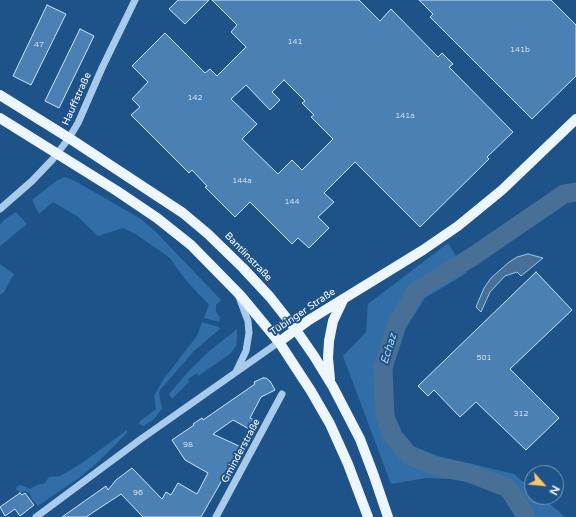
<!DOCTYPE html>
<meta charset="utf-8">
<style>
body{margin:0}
#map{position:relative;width:576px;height:517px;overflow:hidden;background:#1e5389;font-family:"Varela Round",sans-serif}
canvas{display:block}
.north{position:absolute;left:524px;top:465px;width:40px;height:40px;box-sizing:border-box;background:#1e5389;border:1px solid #7898b8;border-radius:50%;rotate:117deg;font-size:11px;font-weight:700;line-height:16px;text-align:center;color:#fff}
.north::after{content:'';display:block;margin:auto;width:14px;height:18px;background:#fbc767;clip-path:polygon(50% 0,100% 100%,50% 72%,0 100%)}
</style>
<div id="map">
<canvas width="576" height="517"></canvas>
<div class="north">N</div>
</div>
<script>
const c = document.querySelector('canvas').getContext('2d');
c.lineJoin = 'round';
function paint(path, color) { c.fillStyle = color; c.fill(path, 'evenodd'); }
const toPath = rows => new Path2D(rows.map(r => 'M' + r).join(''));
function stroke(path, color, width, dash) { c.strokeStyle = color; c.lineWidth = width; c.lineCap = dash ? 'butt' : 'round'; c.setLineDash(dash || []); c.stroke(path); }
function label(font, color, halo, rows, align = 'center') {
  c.font = font + ' "Varela Round",sans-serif'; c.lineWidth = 4; c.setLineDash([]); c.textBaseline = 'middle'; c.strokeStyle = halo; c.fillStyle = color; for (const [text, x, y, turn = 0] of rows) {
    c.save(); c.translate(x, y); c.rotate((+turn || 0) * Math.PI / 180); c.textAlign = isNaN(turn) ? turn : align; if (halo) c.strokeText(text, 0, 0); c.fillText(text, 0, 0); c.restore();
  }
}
paint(toPath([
 [65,177,75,181,141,219,156,232,221,300,216,305,216,312,220,318,219,322,204,318,209,305,184,278,170,258,137,235,123,228,98,236,77,216,53,202,39,214,32,200,56,181],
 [16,212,27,224,0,246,0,225,4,220],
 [448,243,467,273,425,298,406,328,392,370,393,416,400,431,413,446,438,456,514,474,532,489,532,497,542,497,565,517,518,517,517,510,500,492,469,480,426,478,391,484,343,356,366,332,368,304],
 [0,264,14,274,4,292,0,295],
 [202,322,219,327,220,329,195,350,160,390,159,394,162,408,155,418,144,426,139,424,140,421,156,409,154,396,163,380,197,336],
 [237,329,237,339,236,346,230,354,198,376,197,373,188,379,189,382,172,399,169,394,188,372,207,353],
 [127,430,127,433,96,464,80,477,38,506,32,499,29,493,25,491,22,493,16,490,17,486,21,485,30,489,39,484,44,484,49,477,60,476,82,463]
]), '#316ea7');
const water = toPath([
 [528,254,543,258,521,276,517,272,505,276,490,292,481,312,476,307,484,288,491,278,508,263,517,257,528,254]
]);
paint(water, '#486f96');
stroke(water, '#9cc7ed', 1);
stroke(toPath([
 [525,517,525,514,508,488,469,473,435,466,409,455,393,436,385,417,383,367,397,324,416,291,472,257,564,194,576,192]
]), '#486f96', 19);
const building = toPath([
 [178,0,209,0,185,24,169,9,178,0],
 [212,0,359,0,380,21,391,9,438,57,442,53,453,64,449,67,513,132,487,157,489,159,420,227,355,162,324,193,334,202,318,217,329,228,309,248,298,238,292,244,250,202,235,217,205,187,207,186,192,170,189,173,131,115,140,107,132,99,148,82,132,66,165,33,205,73,210,69,217,76,246,47,231,32,237,25,212,0],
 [284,80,305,101,302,103,314,115,311,117,333,139,302,170,292,160,278,174,242,139,257,124,231,99,246,85,270,110,280,100,272,92,284,80],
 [419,0,551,0,576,25,576,76,532,119,430,17,433,14,419,0],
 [47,5,66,14,31,85,13,76,47,5],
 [80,29,94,36,59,108,45,101,80,29],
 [536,272,572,310,510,369,559,418,526,450,476,402,460,417,434,390,428,396,418,386,536,272],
 [263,378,266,378,270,381,275,390,261,397,250,418,256,421,251,430,233,420,213,434,241,447,201,517,143,517,121,494,86,517,62,517,106,486,108,490,116,480,132,468,162,499,166,492,171,495,178,483,197,494,208,473,185,460,172,440,194,425,193,424,202,418,203,420,255,384,254,382,263,378],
 [20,493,22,495,25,493,34,505,20,516,15,509,5,516,0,507,20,493]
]);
paint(building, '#4a80b3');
stroke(building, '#cde4f8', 1);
stroke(toPath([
 [0,209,32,181,53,159,69,138,78,123,102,68,135,0],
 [236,372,246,351,249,333,248,321,239,297],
 [36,517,141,439,279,342],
 [216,517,282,394]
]), '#a8cbec', 7);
stroke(toPath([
 [0,95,69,138,183,213,208,234,243,268,270,297,296,330,314,356,333,387,360,439,374,476,388,517],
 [0,118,117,191,157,218,191,245,241,296,279,342,311,391,330,424,348,464,368,517],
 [279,342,309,320,423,250,458,226,502,190,576,119],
 [330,379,328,358,329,341,333,321,343,300]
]), '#edf5ff', 10);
label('8px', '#d2dfec', null, [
 ["141",295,42],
 ["47",39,45],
 ["141b",520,50],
 ["142",195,98],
 ["141a",405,116],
 ["144a",242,181],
 ["144",292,202],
 ["501",484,358],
 ["312",521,414],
 ["98",188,445],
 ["96",138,493]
]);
label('10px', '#fff', '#1e5389', [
 ["Hauffstraße",77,99,-66],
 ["Bantlinstraße",248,257,46],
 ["Tübinger Straße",303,312,-34],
 ["Gminderstraße",241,451,-62]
]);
label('italic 11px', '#b4d5f3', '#1e5389', [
 ["Echaz",389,349,-73]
]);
</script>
